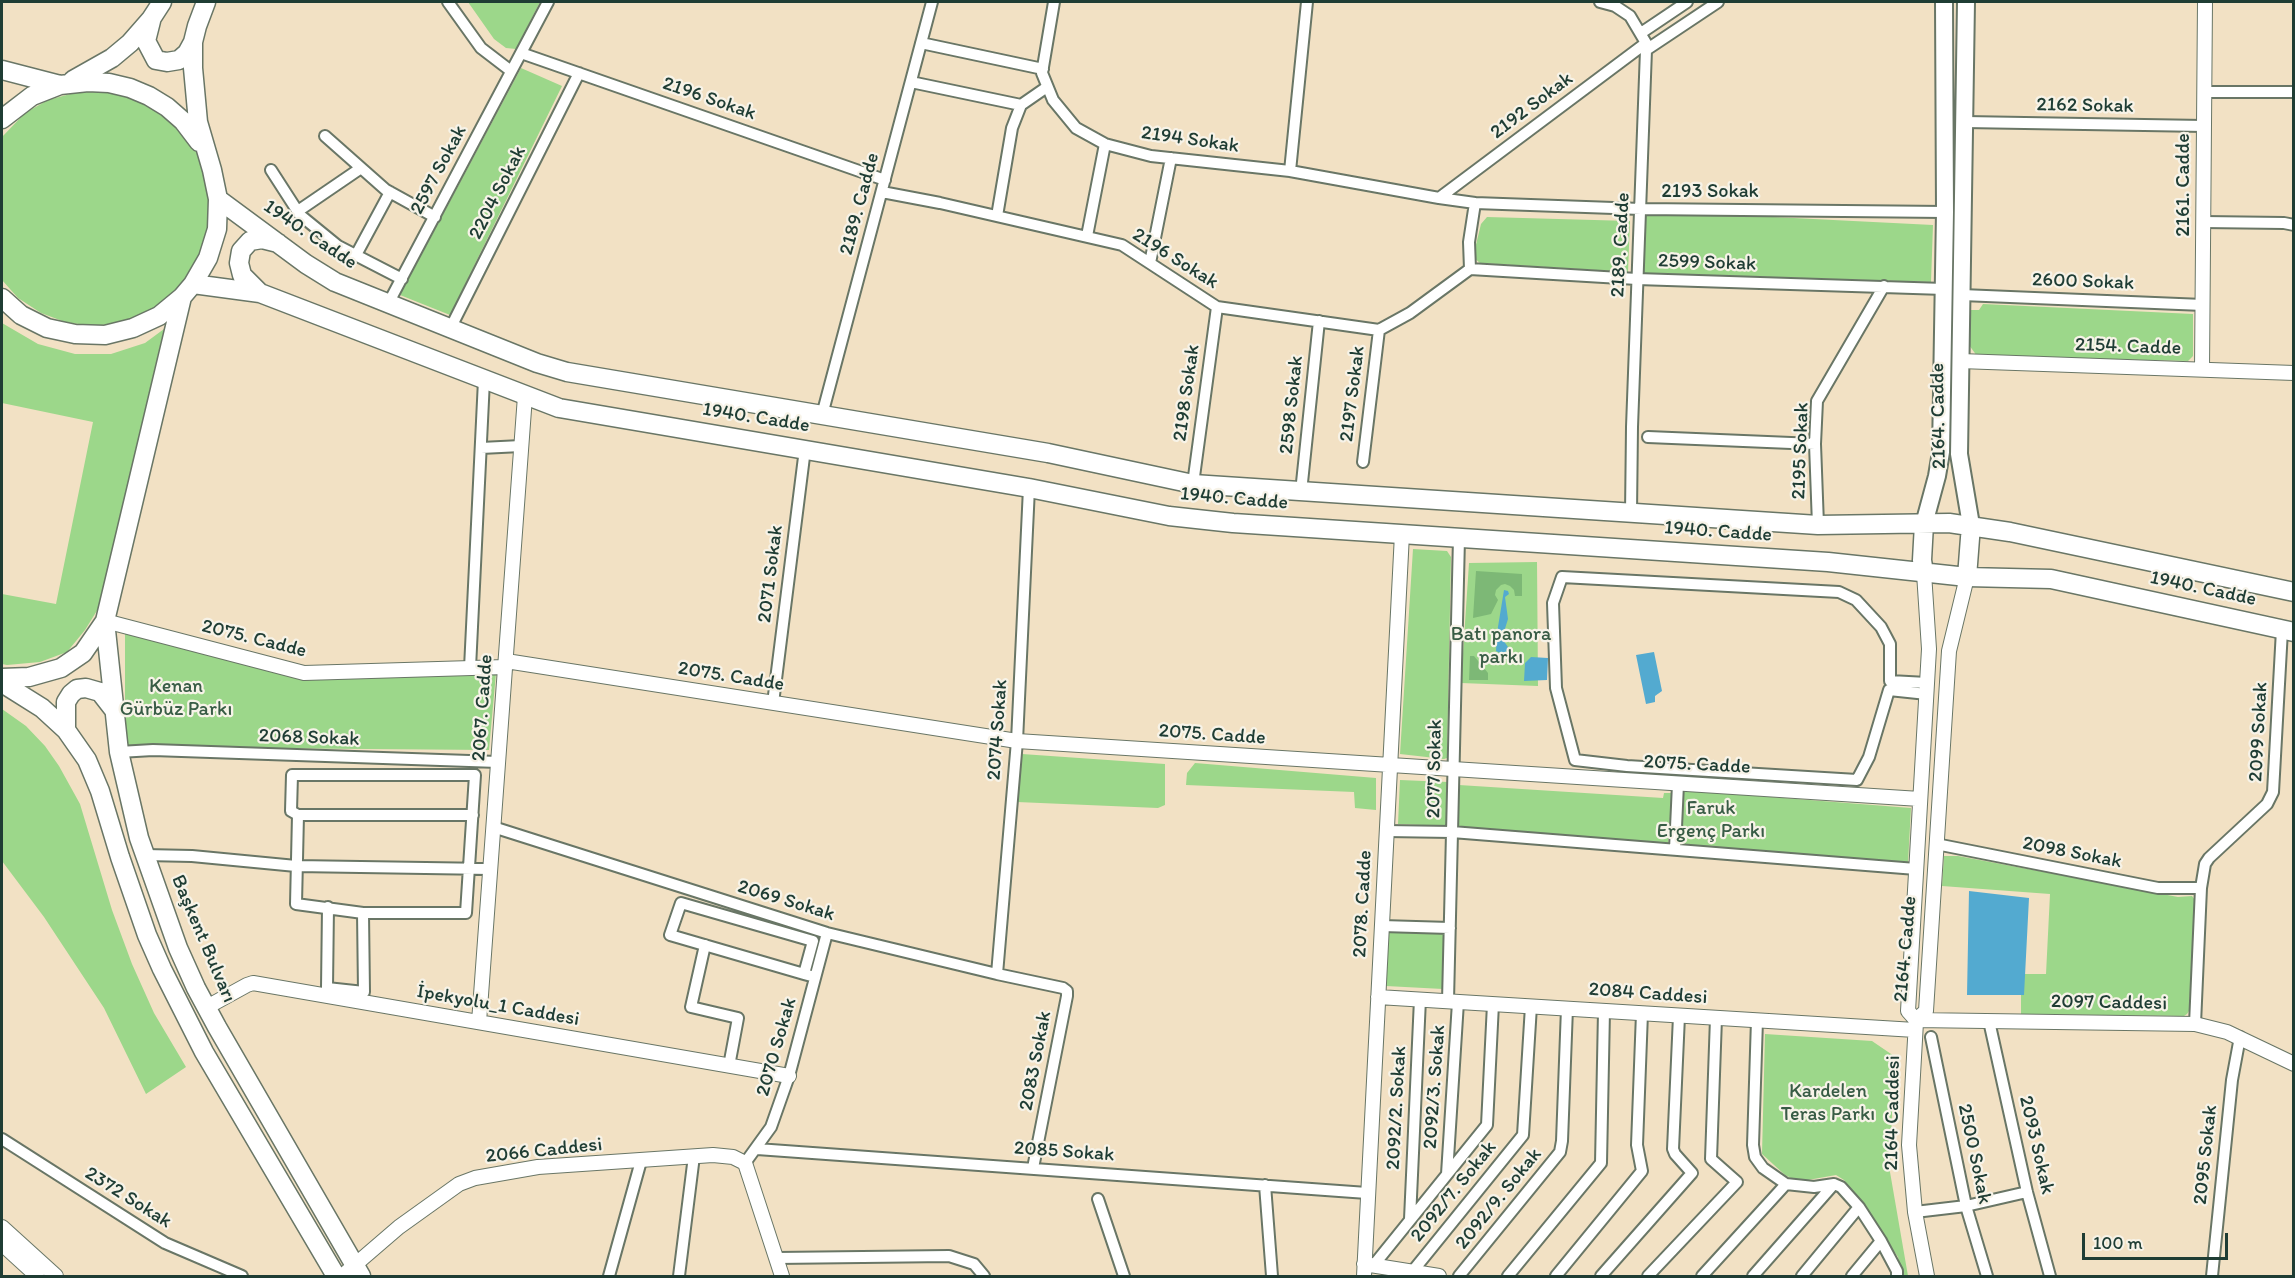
<!DOCTYPE html>
<meta charset="utf-8">
<style>
body{margin:0}
#map{position:relative;width:2295px;height:1278px;overflow:hidden;background:#f2e1c4;font-family:Itim,sans-serif}
canvas{display:block}
.frame{position:absolute;inset:0;border:3px solid #1f3d34;pointer-events:none}
.scale{position:absolute;left:2082px;top:1233px;width:146px;height:27px;box-sizing:border-box;border:3px solid #1f3d34;border-top:0;padding-left:8px;font-size:18px;line-height:21px;white-space:nowrap;color:#1f3d34;-webkit-text-stroke:4px #f7f3e8;paint-order:stroke}
</style>
<div id="map">
<canvas width="2295" height="1278"></canvas>
<div class="frame"></div>
<div class="scale">100 m</div>
</div>
<script>
const c = document.querySelector('canvas').getContext('2d');
c.lineJoin = 'round';
function paint(path, color) { c.fillStyle = color; c.fill(path, 'evenodd'); }
const toPath = rows => new Path2D(rows.map(r => 'M' + r).join(''));
function stroke(path, color, width, dash) { c.strokeStyle = color; c.lineWidth = width; c.lineCap = dash ? 'butt' : 'round'; c.setLineDash(dash || []); c.stroke(path); }
function label(font, color, halo, rows, align = 'center') {
  c.font = font + ' Itim,sans-serif'; c.lineWidth = 4.5; c.setLineDash([]); c.textBaseline = 'middle'; c.strokeStyle = halo; c.fillStyle = color; for (const [text, x, y, turn = 0] of rows) {
    c.save(); c.translate(x, y); c.rotate((+turn || 0) * Math.PI / 180); c.textAlign = isNaN(turn) ? turn : align; if (halo) c.strokeText(text, 0, 0); c.fillText(text, 0, 0); c.restore();
  }
}
paint(toPath([
 [468,2,540,2,516,49,506,48,494,39],
 [521,68,562,86,450,315,400,295],
 [101,91,128,96,154,107,176,124,194,146,206,171,212,199,211,227,203,254,189,278,170,298,146,314,120,323,92,326,65,322,41,313,18,298,2,280,2,137,25,113,48,100,74,93],
 [1654,211,1933,225,1931,282,1643,273,1646,214],
 [1487,217,1630,221,1628,272,1480,263,1473,257,1481,224],
 [1983,304,2193,314,2193,356,2188,361,1977,356,1969,345,1970,310,1979,310],
 [2,323,38,344,75,354,111,354,145,343,164,329,98,609,85,630,67,652,40,662,7,665,2,664,2,594,56,604,93,422,2,403],
 [1413,549,1447,551,1451,557,1447,758,1444,759,1400,754],
 [1537,562,1538,686,1461,683,1469,563],
 [125,633,299,679,496,673,489,750,125,747],
 [2,709,26,726,45,746,59,766,80,804,112,910,132,964,154,1013,186,1067,146,1094,104,1008,44,917,2,861],
 [1022,754,1165,764,1165,805,1158,808,1017,802],
 [1195,763,1376,778,1376,810,1355,808,1354,792,1186,785,1187,773],
 [1400,780,1448,782,1446,826,1398,824],
 [1459,785,1663,798,1664,793,1672,793,1668,844,1458,828],
 [1682,790,1911,808,1908,863,1680,845],
 [1944,856,1958,856,2178,897,2192,896,2195,900,2189,1011,2187,1014,2184,1016,2021,1014,2021,974,2046,974,2050,894,1942,886],
 [1389,931,1445,934,1443,989,1386,986],
 [1765,1034,1872,1041,1894,1056,1890,1172,1908,1276,1901,1276,1898,1257,1844,1180,1836,1175,1808,1180,1795,1180,1785,1175,1762,1154]
]), '#9cd78a');
paint(toPath([
 [1476,571,1522,574,1522,596,1515,596,1514,590,1510,586,1505,584,1501,585,1496,590,1495,595,1498,600,1491,614,1473,618],
 [1470,656,1474,656,1488,673,1488,680,1469,680]
]), '#7db876');
paint(toPath([
 [1504,590,1508,591,1509,594,1505,597,1508,619,1503,635,1503,640,1508,647,1506,652,1500,653,1496,651,1497,633],
 [1654,652,1662,691,1655,696,1655,702,1646,704,1636,655],
 [1531,657,1548,658,1547,680,1524,681,1525,663],
 [1969,891,2029,898,2024,995,1967,995]
]), '#53aad0');
const minor = toPath([
 [448,2,481,48,511,71],
 [1054,2,1042,73,1053,100,1076,128,1105,144,1151,156,1290,171,1439,198,1475,203,1641,209,1945,212],
 [1600,2,1615,6,1630,16,1646,43,1646,50,1632,427,1631,513],
 [1641,33,1687,2],
 [921,43,1043,69],
 [1646,50,1718,2],
 [521,53,885,180],
 [911,82,1021,105],
 [2204,92,2294,92],
 [1965,122,2204,126],
 [325,136,386,190,435,217],
 [271,170,300,215,338,246,402,279],
 [1290,171,1307,2],
 [882,192,940,203,1122,245,1217,307,1379,330,1410,313,1470,269],
 [1439,198,1646,43],
 [298,211,361,168],
 [997,216,1012,128,1021,105,1047,87],
 [2203,222,2284,223,2294,225],
 [1087,236,1105,144],
 [356,255,390,192],
 [1150,263,1171,158],
 [1470,269,1637,279,1944,289],
 [1470,269,1469,242,1475,203],
 [1962,295,2203,305],
 [388,304,548,2],
 [450,329,579,73],
 [822,415,932,2],
 [1648,437,1815,444],
 [481,448,521,446],
 [1363,462,1379,330],
 [1193,484,1217,307],
 [1301,492,1319,321],
 [1818,525,1815,444,1817,401,1884,286],
 [470,668,484,380],
 [1927,694,1889,690,1869,757,1857,780,1627,766,1575,760,1556,688,1553,603,1562,577,1839,592,1856,600,1881,627,1890,644,1890,681,1927,683],
 [773,703,805,449],
 [119,752,153,750,498,762],
 [298,815,291,811,292,775,475,775,466,913,363,913,364,992,327,988,328,907],
 [493,827,827,933,997,974,1063,988,1067,991,1067,996,1033,1168],
 [1386,831,1452,832,1916,869],
 [1936,844,2158,888,2201,888],
 [1675,849,1678,784],
 [145,855,192,856,296,866,490,869],
 [363,913,296,904,298,815,473,815],
 [1382,926,1450,928],
 [705,945,691,1007,738,1018,729,1066],
 [804,974,813,941,681,903,670,935,804,974,815,977],
 [997,974,1017,741,1029,488],
 [1448,1001,1459,538],
 [1757,1020,1753,1145,1755,1157,1763,1168,1786,1184,1814,1187,1834,1184,1841,1187,1859,1207,1881,1241,1897,1271,1897,1276],
 [1989,1021,2027,1192,2050,1276],
 [2195,1024,2201,888,2205,864,2209,858,2267,804,2273,792,2282,630],
 [1931,1037,1966,1206,1987,1276],
 [2,1139,165,1243,242,1276],
 [757,1149,1367,1193],
 [745,1163,771,1127,789,1076,827,933],
 [1447,1174,1458,1002],
 [1265,1185,1272,1276],
 [1098,1199,1124,1276],
 [1915,1212,1966,1206,2027,1192],
 [1410,1219,1420,999],
 [776,1258,949,1256,974,1264,984,1276],
 [1373,1266,1487,1125,1493,1004],
 [1412,1272,1523,1135,1531,1006],
 [609,1276,641,1161],
 [679,1276,694,1156],
 [1459,1276,1560,1152,1562,1141,1567,1008],
 [1508,1276,1601,1163,1604,1011],
 [1556,1276,1642,1171,1637,1145,1642,1013],
 [1601,1276,1692,1173,1675,1154,1673,1149,1679,1016],
 [1648,1276,1737,1182,1711,1159,1716,1018],
 [1702,1276,1786,1184],
 [1753,1276,1834,1184],
 [1802,1276,1859,1207],
 [1852,1276,1881,1241],
 [2212,1276,2232,1080,2240,1037]
]);
const tertiary = toPath([
 [1960,361,2294,373],
 [2202,369,2205,2],
 [105,621,304,673,505,667],
 [506,661,1017,741,1920,799],
 [1378,997,1915,1030],
 [207,1007,247,985,253,983,789,1076],
 [1916,1020,1908,1011,1929,649,1924,573],
 [1916,1020,1926,1011,1949,651,1967,577],
 [1916,1020,2195,1024,2227,1032,2294,1064],
 [479,1022,525,396],
 [1916,1022,1909,1145,1915,1212,1927,1276],
 [2,1227,56,1276],
 [2,1244,37,1276],
 [1364,1264,1439,1276],
 [342,1276,399,1227,459,1184,475,1178,538,1167,713,1155,733,1157,745,1163,782,1276],
 [1364,1276,1402,534]
]);
const secondary = toPath([
 [1966,2,1959,454,1971,525],
 [1924,524,1937,476,1941,452,1945,212,1944,2]
]);
const primary = toPath([
 [151,21,146,41,156,60,167,62,179,60,187,53,193,42],
 [2,70,60,85],
 [73,80,112,58,130,43,151,19,162,2],
 [2,119,32,96,60,85,88,82,109,83,130,88,149,96,167,107,183,121,199,142],
 [218,199,306,264,335,282,537,363,567,372,1048,453,1193,484,1818,525,1949,523,2010,532,2294,592],
 [193,284,260,293,559,408,1029,488,1169,516,1233,523,1828,562,1967,577,2051,579,2294,632],
 [260,293,242,275,239,263,241,251,250,241,262,239,278,243],
 [2,298,21,315,47,328,75,334,105,335,133,328,159,316,182,297,193,284,208,258,217,229,218,199,212,170,198,122,193,68,193,42,197,26,206,2],
 [1924,524,1922,560,1924,573],
 [1967,577,1971,525],
 [105,621,119,752,139,838,178,948,196,988,217,1027,361,1276],
 [2,678,29,677,61,668,83,653,105,621,182,297],
 [2,683,42,708,66,730,87,760,100,791,120,857,147,935,162,969,204,1052,336,1276],
 [66,730,66,702,71,694,77,689,86,688,100,692,114,710]
]);
stroke(minor, '#697666', 14);
stroke(tertiary, '#697666', 16);
stroke(secondary, '#697666', 20);
stroke(primary, '#697666', 21);
stroke(minor, '#fff', 10);
stroke(tertiary, '#fff', 14);
stroke(secondary, '#fff', 16);
stroke(primary, '#fff', 18);
label('20px', '#1f3d34', '#f7f3e8', [
 ["2196 Sokak",709,99,19],
 ["2192 Sokak",1532,106,-37],
 ["2162 Sokak",2085,106,1],
 ["2194 Sokak",1190,140,8],
 ["2597 Sokak",439,170,-62],
 ["2161. Cadde",2184,185,-90],
 ["2193 Sokak",1710,192],
 ["2204 Sokak",498,193,-63],
 ["2189. Cadde",860,204,-75],
 ["1940. Cadde",310,235,34],
 ["2189. Cadde",1621,245,-87],
 ["2196 Sokak",1175,259,32],
 ["2599 Sokak",1707,263,2],
 ["2600 Sokak",2083,282,2],
 ["2154. Cadde",2128,347,2],
 ["2198 Sokak",1187,393,-82],
 ["2197 Sokak",1353,394,-83],
 ["2598 Sokak",1292,405,-84],
 ["2164. Cadde",1939,416,-91],
 ["1940. Cadde",756,418,9],
 ["2195 Sokak",1801,451,-88],
 ["1940. Cadde",1234,499,5],
 ["1940. Cadde",1718,532,4],
 ["2071 Sokak",771,574,-83],
 ["1940. Cadde",2203,589,12],
 ["2075. Cadde",254,639,14],
 ["2075. Cadde",731,677,9],
 ["2067. Cadde",483,708,-86],
 ["2074 Sokak",998,730,-86],
 ["2099 Sokak",2259,732,-87],
 ["2075. Cadde",1212,735,4],
 ["2068 Sokak",309,738,2],
 ["2075. Cadde",1697,765,3],
 ["2077 Sokak",1435,769,-89],
 ["2098 Sokak",2072,853,11],
 ["2069 Sokak",786,901,17],
 ["2078. Cadde",1363,904,-87],
 ["Başkent Bulvarı",203,939,67],
 ["2164. Cadde",1906,949,-85],
 ["2084 Caddesi",1648,994,4],
 ["2097 Caddesi",2109,1003,1],
 ["İpekyolu_1 Caddesi",498,1006,10],
 ["2070 Sokak",777,1047,-74],
 ["2083 Sokak",1036,1061,-79],
 ["2092/3. Sokak",1435,1087,-86],
 ["2092/2. Sokak",1397,1108,-87],
 ["2164 Caddesi",1893,1113,-89],
 ["2093 Sokak",2036,1145,77],
 ["2066 Caddesi",544,1151,-6],
 ["2085 Sokak",1064,1152,4],
 ["2500 Sokak",1974,1154,78],
 ["2095 Sokak",2206,1155,-84],
 ["2092/7. Sokak",1454,1192,-51],
 ["2372 Sokak",128,1198,32],
 ["2092/9. Sokak",1499,1199,-51]
]);
label('20px', '#385c45', '#f7f3e8', [
 ["Batı panora",1501,635],
 ["parkı",1501,658],
 ["Kenan",176,687],
 ["Gürbüz Parkı",176,710],
 ["Faruk",1711,809],
 ["Ergenç Parkı",1711,832],
 ["Kardelen",1828,1092],
 ["Teras Parkı",1828,1115]
]);
</script>
